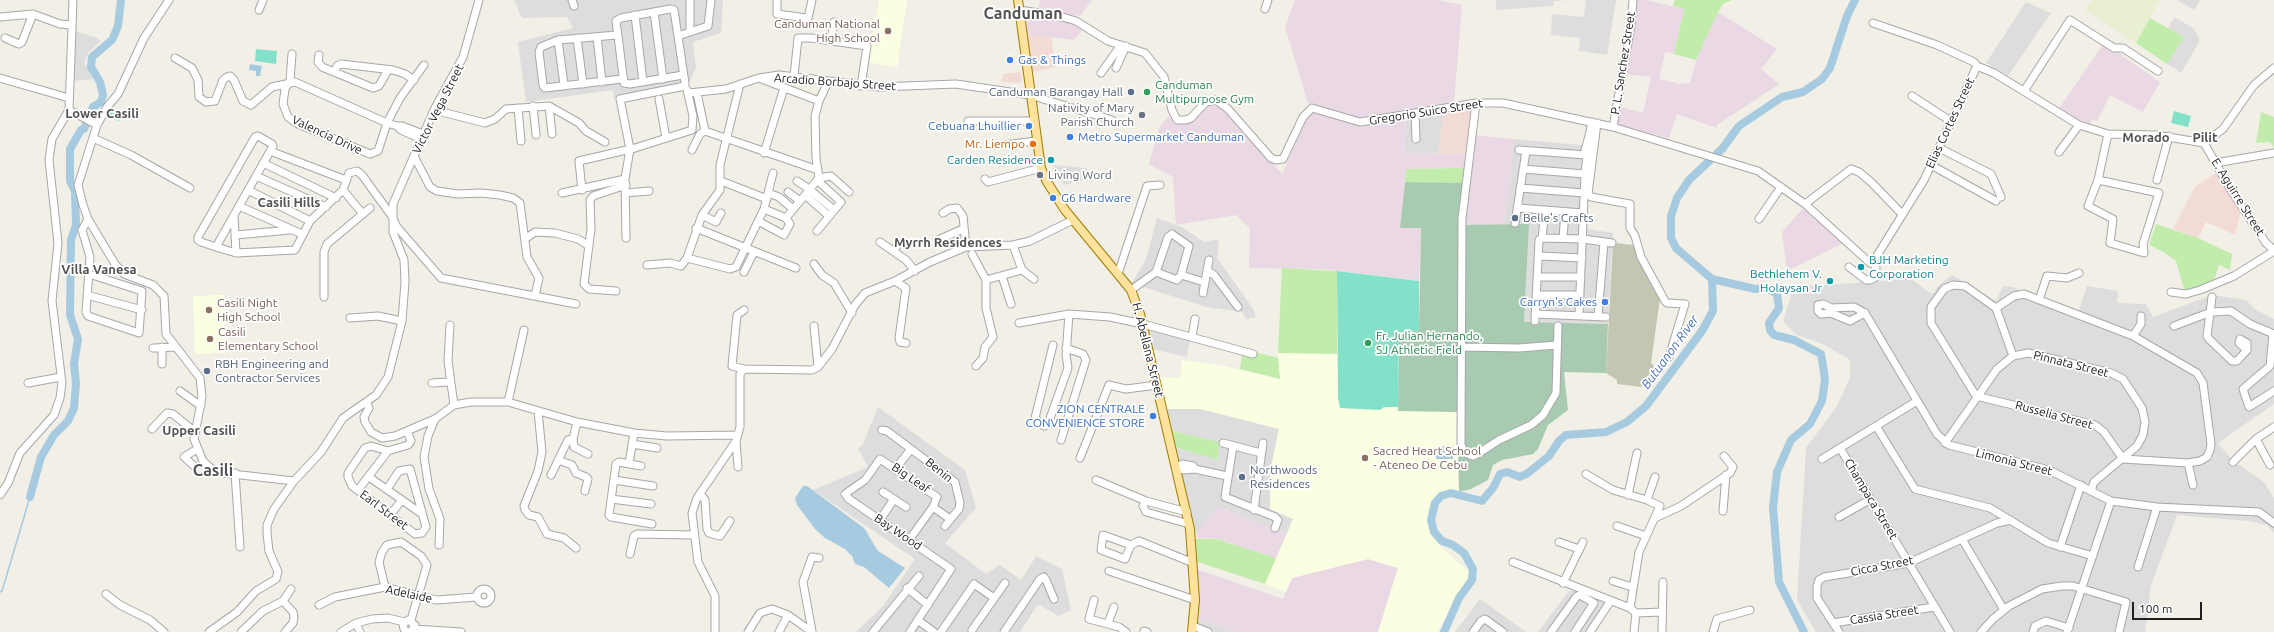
<!DOCTYPE html>
<style>
body{margin:0}
#map{position:relative;width:2274px;height:632px;overflow:hidden;background:#f1efe6;font-family:Ubuntu,sans-serif}
canvas{display:block}
.scale{position:absolute;left:2132px;top:602px;width:70px;height:18px;box-sizing:border-box;border:2px solid #202020;border-top:0;padding-left:5px;font-size:12px;line-height:14px;white-space:nowrap;color:#202020;-webkit-text-stroke:3px #fff;paint-order:stroke}
</style>
<div id="map">
<canvas width="2274" height="632"></canvas>
<div class="scale">100 m</div>
</div>
<script>
const c = document.querySelector('canvas').getContext('2d');
c.lineJoin = 'round';
function paint(path, color) { c.fillStyle = color; c.fill(path, 'evenodd'); }
const toPath = rows => new Path2D(rows.map(r => 'M' + r).join(''));
function stroke(path, color, width, dash) { c.strokeStyle = color; c.lineWidth = width; c.lineCap = dash ? 'butt' : 'round'; c.setLineDash(dash || []); c.stroke(path); }
function label(font, color, halo, rows, align = 'center') {
  c.font = font + ' Ubuntu,sans-serif'; c.lineWidth = 3.5; c.setLineDash([]); c.textBaseline = 'middle'; c.strokeStyle = halo; c.fillStyle = color; for (const [text, x, y, turn = 0] of rows) {
    c.save(); c.translate(x, y); c.rotate((+turn || 0) * Math.PI / 180); c.textAlign = isNaN(turn) ? turn : align; if (halo) c.strokeText(text, 0, 0); c.fillText(text, 0, 0); c.restore();
  }
}
paint(toPath([
 [514,0,723,0,721,33,693,42,696,68,689,83,614,99,613,90,526,102,518,42,573,28,567,17,522,18],
 [1496,0,1568,0,1554,1,1553,6,1496,10],
 [1586,0,1616,0,1607,55,1579,51,1580,38,1551,35,1552,14,1584,17],
 [2177,0,2200,0,2194,10],
 [2026,2,2051,13,2008,76,1986,63],
 [2174,17,2193,28,2199,37,2199,42,2181,73,2167,64,2184,37,2168,28],
 [75,31,97,38,101,41,89,52,84,62,93,79,71,81],
 [1443,112,1439,153,1404,153,1406,119],
 [1514,139,1592,146,1588,181,1586,229,1613,233,1608,324,1524,322,1529,224,1504,225],
 [1054,165,1086,168,1096,177,1064,185],
 [1157,218,1182,227,1204,242,1214,240,1219,241,1217,258,1254,310,1256,317,1246,319,1242,312,1206,307,1144,287,1134,292,1130,286,1146,259],
 [1952,275,1996,301,2003,286,2012,287,2078,313,2087,286,2118,291,2117,303,2146,304,2153,317,2212,295,2246,300,2256,310,2274,319,2274,404,2218,443,2233,461,2264,482,2274,498,2274,533,2267,525,2248,521,2177,515,2151,585,2145,632,1816,632,1797,600,1806,448,1837,406,1850,378,1850,360,1821,343,1797,335,1783,321,1794,287,1911,279,1932,294,1940,284],
 [1148,327,1190,338,1187,357,1153,349],
 [878,407,965,470,976,508,945,543,986,574,1000,565,1021,580,1036,556,1062,569,1071,610,1058,616,1038,604,1020,632,856,632,883,606,915,559,813,490,868,467,858,448,862,446],
 [1167,409,1201,409,1279,429,1270,473,1293,519,1287,534,1218,507,1197,533,1193,531,1175,447,1218,460,1219,442,1172,431],
 [1569,591,1578,591,1606,604,1588,632,1538,632],
 [1480,599,1526,632,1455,632],
 [1196,618,1235,632,1194,632]
]), '#dedddd');
paint(toPath([
 [1027,34,1051,36,1056,67,1032,72],
 [1021,72,1022,83,1001,82,1003,74],
 [1473,106,1465,154,1439,153,1443,112],
 [2216,173,2241,212,2235,235,2206,222,2198,238,2173,229,2195,187]
]), '#f2dad5');
paint(toPath([
 [1040,0,1092,0,1080,16,1038,10],
 [1295,0,1437,0,1462,5,1454,102,1374,115,1361,120,1345,117,1308,103,1285,27],
 [1637,0,1646,0,1684,9,1674,54,1665,52,1659,79,1680,84,1690,83,1699,50,1718,12,1777,49,1761,69,1779,84,1717,125,1717,128,1677,114,1669,138,1615,124,1617,106,1643,113,1651,77,1624,74],
 [1025,14,1059,19,1078,24,1084,28,1074,40,1027,34],
 [2104,43,2160,82,2143,112,2110,95,2097,121,2092,119,2089,126,2058,110],
 [1211,104,1220,107,1282,174,1306,121,1310,113,1314,111,1361,126,1406,119,1404,153,1465,154,1464,168,1406,169,1400,228,1421,228,1419,281,1320,269,1249,268,1250,228,1236,215,1176,225,1173,177,1149,164,1159,128,1168,116,1175,123,1185,124,1194,120],
 [1473,135,1514,139,1504,225,1464,225],
 [1805,206,1843,243,1787,271,1782,232],
 [1218,507,1287,534,1276,558,1217,539,1198,538,1197,533],
 [1368,559,1398,568,1378,632,1235,632,1196,618,1196,569,1283,599,1292,578]
]), '#ead8e4');
paint(toPath([
 [879,0,907,0,897,67,867,62],
 [1337,271,1419,281,1399,332,1398,411,1457,412,1459,492,1439,493,1434,500,1430,525,1431,533,1442,548,1469,572,1467,580,1437,632,1378,632,1398,568,1368,559,1292,578,1286,592,1265,584,1293,519,1270,509,1270,473,1279,429,1201,409,1167,409,1160,377,1180,378,1182,360,1218,365,1280,379,1278,353,1337,354],
 [224,295,226,353,195,354,193,296]
]), '#fbffe1');
paint(toPath([
 [1613,243,1634,245,1660,298,1651,363,1658,370,1642,387,1617,384,1617,380,1606,373]
]), '#c3c6b1');
paint(toPath([
 [2092,0,2160,0,2136,43,2085,10]
]), '#e9f0d1');
paint(toPath([
 [1675,0,1732,0,1723,4,1718,12,1696,60,1674,54,1684,9,1673,6],
 [2150,18,2184,37,2167,64,2136,43],
 [2261,112,2274,117,2274,147,2270,142,2256,143],
 [1464,168,1463,183,1405,182,1406,169],
 [2156,224,2198,238,2232,254,2230,270,2219,265,2213,284,2185,292,2176,261,2162,251,2149,245],
 [1282,268,1337,271,1337,354,1278,353],
 [1243,349,1278,358,1280,379,1240,369],
 [1172,431,1219,442,1218,460,1175,447],
 [1195,539,1216,539,1276,558,1265,584,1195,561]
]), '#c2ecab');
paint(toPath([
 [1405,182,1468,183,1465,225,1529,224,1524,322,1608,324,1606,373,1564,372,1568,410,1548,425,1538,449,1533,454,1502,460,1493,465,1488,480,1471,489,1459,492,1457,412,1398,411,1399,332,1419,331,1421,228,1400,228]
]), '#a7cab1');
paint(toPath([
 [256,49,277,51,276,64,255,61],
 [106,105,123,112,119,121,103,115],
 [2174,111,2191,116,2188,127,2171,123],
 [1337,271,1419,281,1419,331,1399,332,1398,407,1384,407,1380,410,1340,408,1338,398]
]), '#83e1ca');
paint(toPath([
 [250,64,262,66,260,76,256,76,256,71,249,70],
 [1453,446,1453,459,1436,459,1435,447],
 [803,486,807,486,864,528,878,551,905,568,889,588,864,567,855,564,852,556,845,549,825,538,815,529,797,505,795,498]
]), '#a6cadf');
stroke(toPath([
 [0,592,2,591,30,497]
]), '#a6cadf', 1.5);
stroke(toPath([
 [1712,279,1755,289,1767,288,1777,294,1779,308,1769,323,1770,330,1774,335,1794,340,1821,354,1825,379,1822,401,1810,424,1791,440,1777,472,1773,507,1779,582,1804,632],
 [30,497,41,457,54,435,68,421,74,408,76,383,74,364,78,339,70,315,71,240,76,225,75,191,70,181,70,149,81,130,84,129,93,107,101,102,103,95,100,82,91,67,92,57,112,40,118,26,121,0],
 [1444,632,1459,598,1472,580,1473,569,1464,553,1453,545,1442,541,1434,532,1431,520,1435,503,1441,496,1451,493,1482,501,1493,488,1500,474,1507,472,1520,477,1528,473,1549,456,1559,441,1566,435,1606,432,1627,422,1646,406,1702,331,1713,311,1712,279,1685,256,1676,248,1671,238,1671,216,1677,198,1689,180,1722,149,1739,126,1782,97,1803,92,1822,79,1830,68,1847,16,1855,0]
]), '#a6cadf', 8);
const minor = toPath([
 [169,0,144,38,118,94,107,107,97,125,78,185,83,205,88,219,115,264,124,274,153,285,164,296,166,334,200,378,202,397,194,439,203,461,212,469,223,473,294,481],
 [572,0,574,6],
 [777,0,777,14,806,18,808,18,812,0],
 [1265,9,1268,0],
 [259,10,263,0],
 [1019,10,1059,16,1076,21,1108,41,1145,53,1164,77,1172,110,1177,120,1186,120,1191,118,1206,102,1216,100,1228,109,1271,158,1276,160,1283,159,1303,117,1312,108,1360,122,1476,103,1503,103,1613,127,1758,171,1805,204,1870,263,1873,262],
 [654,12,663,79],
 [635,15,643,82],
 [0,17,33,14,60,24,72,25],
 [1873,23,1937,45,1974,62,1977,66],
 [690,32,690,0],
 [617,35,558,40,541,47,539,52,543,85,545,88,622,79],
 [678,36,708,26,711,0],
 [597,37,602,82],
 [5,38,19,44,22,42,33,14],
 [577,38,583,84],
 [558,40,564,85],
 [831,41,834,22],
 [292,54,290,81,285,89,283,104,288,117,296,123,370,154,378,151,387,123,400,98,424,65],
 [319,55,318,62,322,67,373,88,379,86,388,70],
 [175,58,192,68,198,80,199,97,206,102,215,101,223,80,227,77,230,76,234,80,243,101,251,105,272,87,295,82,387,123,397,126,402,126,423,134],
 [1116,68,1126,46],
 [334,72,337,66,341,64,393,70,405,74,414,80],
 [1101,73,1121,45],
 [683,75,630,84,624,83,616,21,621,18,654,12,670,9,674,10,685,83],
 [794,76,798,38,811,38,867,46,861,86],
 [0,78,69,98],
 [759,78,819,101],
 [2024,91,2070,20,2114,48,2123,48,2158,71],
 [689,93,726,89,759,78,779,75,879,87,956,84,1030,95,1112,120],
 [697,93,705,131],
 [1912,96,1952,122],
 [659,99,666,138],
 [1476,103,1462,219,1461,444,1463,450,1467,454,1473,456,1479,453,1499,440,1531,425,1543,415,1556,393,1558,326],
 [533,106,536,135],
 [549,106,552,134],
 [518,108,521,141],
 [69,110,97,125],
 [434,110,485,123,495,119,506,109,549,106,579,123,586,131,605,142],
 [1415,113,1416,139],
 [968,121,1033,121],
 [1597,123,1588,194,1591,197,1630,204,1630,228,1635,236,1641,257,1665,301,1667,303,1685,304,1669,357],
 [397,126,401,130,421,139],
 [1613,127,1631,25,1633,0],
 [93,138,131,155,190,188],
 [2204,143,2231,190,2266,243,2274,250],
 [1004,145,1036,141],
 [1939,148,1991,174,2001,197],
 [692,150,700,134,705,131,818,170],
 [1519,150,1587,155],
 [270,151,346,180],
 [2059,152,2079,125],
 [764,153,784,88],
 [1587,154,1585,150,1589,136],
 [414,156,430,187,437,191,458,194,481,193,500,195,513,198,520,203,527,257,539,278,535,296],
 [263,163,336,198],
 [2215,163,2274,153],
 [1931,165,1996,201],
 [1523,169,1585,174],
 [256,176,326,207],
 [819,178,831,176,849,192],
 [985,179,988,182,1041,168],
 [2098,180,2159,193,2143,244,2144,253,2110,243,2113,219,2088,206,2098,180,2108,134],
 [2157,180,2169,136],
 [721,181,767,199],
 [797,181,809,189,834,210],
 [1520,188,1584,193],
 [248,190,310,221],
 [343,190,362,213],
 [582,190,579,161,635,148,692,130,693,116,687,90],
 [788,192,800,201],
 [562,193,625,179],
 [626,193,649,191],
 [768,193,779,197,793,209],
 [805,195,829,216],
 [1805,204,1851,169,1859,172,1871,182,1902,214],
 [239,206,302,234],
 [1518,208,1583,213],
 [764,209,786,218,819,178,816,158,815,116,819,101,828,82],
 [943,213,949,209,957,208,963,216,966,247],
 [234,215,236,253],
 [702,215,716,222,721,213],
 [88,219,82,230,90,257,86,312,88,316,139,333,142,291,89,274],
 [1759,219,1781,187],
 [758,221,784,235,790,224,786,218],
 [1515,223,1526,151],
 [696,228,796,268],
 [817,231,841,202,817,180],
 [1172,234,1189,246,1181,275,1177,280,1156,272,1168,237,1172,234],
 [236,235,290,230],
 [626,238,625,179,630,149,620,99,685,86],
 [1542,238,1583,239,1612,243],
 [1563,238,1565,212],
 [525,239,535,232,555,233,578,239,589,246],
 [940,239,963,229],
 [880,242,906,260,915,271],
 [1013,245,1022,270],
 [216,247,273,146,272,144,258,136,255,137,198,237,198,240,201,242,216,247,236,253,295,250,310,221,343,190,349,173,357,171,362,175,391,215,397,227,441,278,576,304],
 [894,251,898,244],
 [972,254,986,280,986,308,993,337,985,347,983,358,976,366],
 [1539,256,1582,258],
 [687,258,730,269,736,267,764,209,773,173],
 [1873,262,1924,180,1977,66,1994,73,2079,125,2108,134,2156,135,2204,143,2223,129,2254,85,2274,68],
 [814,264,822,275,834,283,852,313],
 [647,265,670,263,681,266,687,258,702,215,720,190,720,165,740,84],
 [1849,267,1866,280,1870,280,1876,277,1876,268,1873,262],
 [1208,271,1214,275,1238,307],
 [744,272,754,252],
 [1118,274,1147,186,1160,185],
 [1181,275,1204,282],
 [1002,276,1011,304],
 [1538,277,1581,277],
 [986,280,1022,270,1034,279],
 [895,281,906,288,899,338,900,342,906,343],
 [1131,290,1156,272],
 [616,291,589,289,584,284,591,229,590,200,593,196,626,185],
 [2171,292,2186,294,2200,290,2234,276,2274,251],
 [1203,293,1209,260],
 [87,295,142,310],
 [1536,295,1580,295],
 [324,297,324,252,327,244,370,208],
 [2212,297,2207,336,2209,339,2232,361,2237,361,2247,350,2247,343,2240,339,2239,343,2247,350],
 [2039,300,2047,276,2067,278,2079,273],
 [1996,308,2014,296,2024,294,2133,336,2197,373,2203,383,2211,444,2210,450,2207,457,2200,461,2188,463,2123,459,2104,432,2095,425,1976,396,1931,323,1931,307,1944,289,1953,285,1965,286,1996,308,2013,356],
 [744,310,737,315,732,366,744,369,812,370,818,367,832,349,855,305,865,293,895,281,930,262,966,247,1013,245,1030,241,1073,220],
 [1831,313,1821,314,1818,311,1818,305,1823,304,1831,308,1854,307,1865,313,1937,434,1949,445,2049,470,2111,501,2157,507,2259,512,2274,523],
 [1831,313,1850,321,1865,313],
 [1535,314,1606,317],
 [1579,315,1585,174,1587,154,1590,152,1592,140,1589,136,1592,122],
 [1598,316,1604,242],
 [350,318,378,316,402,321],
 [1535,321,1539,240,1542,238,1545,210],
 [1019,323,1069,314,1110,317,1143,324,1253,354],
 [450,325,448,361,454,405],
 [814,326,818,367],
 [2174,326,2211,312,2231,311,2250,324,2274,334],
 [2273,334,2270,366,2243,389,2249,407,2274,391],
 [2133,336,2141,324,2141,316],
 [1192,337,1195,319],
 [1053,345,1035,418,1044,426,1048,424,1068,368,1066,355,1069,314],
 [162,347,162,364],
 [1461,347,1519,348,1557,345],
 [153,348,176,347],
 [28,383,61,377],
 [432,383,449,382],
 [180,391,201,406],
 [508,402,524,330],
 [367,403,369,408,364,417,365,422,371,432,382,438,395,436,435,419,454,405,471,402,508,402,577,422,634,433,667,436,738,435],
 [538,411,542,452,538,471,524,506,525,510,529,515,538,517,547,534,564,538,576,548],
 [435,419,428,436,424,457,429,489,440,519,439,545],
 [577,422,573,439,574,447,588,454],
 [1876,426,1915,489,1990,508,2048,543,2093,556],
 [152,429,167,413,173,414,195,432],
 [882,430,887,431,955,482,960,503,959,509,945,526],
 [2256,439,2270,465],
 [1061,440,1086,360,1083,354,1066,348],
 [736,441,738,467],
 [1223,443,1261,453],
 [1945,443,1997,369,2013,356,2028,353,2037,355,2111,373,2123,379,2142,408,2145,422,2143,435,2137,446,2094,482,2091,491],
 [632,444,657,448],
 [1233,446,1225,497,1275,517,1278,520,1275,528],
 [1840,448,1950,632],
 [1080,458,1109,385,1126,389,1157,385],
 [880,459,865,480,845,494,849,499,951,569,910,632],
 [880,459,937,497,933,507,909,540],
 [1822,459,1917,401],
 [558,460,572,465,576,473,586,477,588,479,585,491],
 [2233,462,2256,439,2274,427],
 [629,463,634,433],
 [2188,463,2193,485],
 [194,466,184,457,197,449],
 [641,466,619,462,616,464,609,515,611,517,652,524],
 [1176,466,1183,470,1195,469,1227,476],
 [1180,466,1182,464,1193,466,1195,469],
 [896,468,911,449],
 [235,473,240,547],
 [1586,474,1613,490,1647,500,1660,506,1639,552,1630,608],
 [551,475,568,440,573,439],
 [369,477,422,514],
 [614,480,653,486],
 [1096,480,1146,501,1187,512],
 [387,489,399,471,410,469,426,527,422,533,415,534,390,515,352,486,348,477,348,473,365,448,371,446,388,451,408,445,411,441,407,431],
 [358,490,388,451],
 [883,492,906,507],
 [700,494,705,500,707,529,709,533,720,536,730,521],
 [0,495,8,483,20,453,54,415,60,398,62,383,52,301,58,243,49,160,52,139,69,110,73,0],
 [1628,495,1637,453],
 [611,499,651,504],
 [1647,500,1655,477],
 [1146,501,1143,506,1146,512,1189,524],
 [933,507,950,519],
 [1254,510,1263,443],
 [1723,511,1726,475],
 [390,515,402,500],
 [1839,517,1871,499],
 [1655,518,1681,506,1730,473,1733,467,1724,456],
 [880,520,894,499],
 [1617,526,1646,536],
 [1962,539,2004,610],
 [1559,542,1579,549],
 [1131,545,1103,535,1101,550,1125,559,1131,545,1139,541,1191,562],
 [2060,547,2081,485],
 [630,554,634,536,637,534,694,535],
 [1513,562,1630,608,1636,613,1662,612],
 [2138,567,2157,507],
 [1109,571,1195,600],
 [1613,581,1632,587],
 [1563,583,1583,542],
 [385,587,379,562,382,552,387,545,401,542,421,556,427,565,411,620],
 [907,588,928,605],
 '477 596a7 7 0 1 1 14 0a7 7 0 1 1-14 0Z',
 [106,594,120,605,150,620,164,632],
 [1094,600,1089,619,1119,627,1126,632],
 [283,601,293,612,294,617,293,623,285,632],
 [319,605,335,597,385,587,436,600,477,597],
 [919,621,934,632],
 [356,623,360,632],
 [1108,623,1114,607],
 [1833,623,1934,607],
 [1193,626,1208,632],
 [414,629,461,632],
 [972,630,1005,583],
 [812,631,803,582,812,557,819,558],
 [1144,631,1147,632],
 [209,632,237,612,256,591,276,579,278,572,269,551,267,533,267,525,274,509,294,481,321,452,343,418,376,395,388,377,402,321,405,282,404,260,393,232,393,204,434,110,463,57,479,0],
 [241,632,263,611,283,601,291,589],
 [341,632,356,623,372,619,388,618,404,622],
 [407,632,404,629,403,624,408,620,415,625,411,632],
 [715,632,715,596,698,562,692,513,697,498,736,441,740,427,740,374,744,369],
 [748,632,760,613,772,609,788,615,812,632],
 [779,632,788,615],
 [873,632,919,576],
 [941,632,974,584,994,598],
 [1004,632,1040,579,1044,577,1046,580,1054,599],
 [1473,632,1481,621,1485,619,1503,632],
 [1551,632,1577,596,1580,595,1594,603,1575,632],
 [1590,632,1610,602],
 [1634,632,1636,613],
 [1662,632,1663,582],
 [1713,632,1717,619,1750,610],
 [1839,632,1817,598,1817,586,1819,580,1824,577,1909,563,1997,523,2011,520],
 [1981,632,1993,619,2009,606,2042,589,2062,586,2073,586,2126,602,2119,632],
 [2033,632,2035,626,2046,621,2069,628],
 [2067,632,2111,501]
]);
const major = toPath([
 [1018,0,1041,168,1047,182,1065,210,1131,290,1140,314,1190,529,1195,600,1192,632]
]);
stroke(minor, '#a7a7a7', 9);
stroke(major, '#9c7e00', 10);
stroke(minor, '#fff', 7);
stroke(major, '#fee29e', 8);
for (const [x, y, r, color] of [
 [888,31,4,"#8d6e63"],
 [1010,60,4,"#3f7fe0"],
 [1131,92,4,"#5c6f8a"],
 [1147,92,4,"#2e9e5b"],
 [1142,115,4,"#6b7280"],
 [1029,126,4,"#3f7fe0"],
 [1070,137,4,"#3f7fe0"],
 [1033,144,4,"#e8710a"],
 [1051,160,4,"#0f9aa8"],
 [1040,175,4,"#6b7280"],
 [1053,198,4,"#3f7fe0"],
 [1515,218,4,"#5c6f8a"],
 [1861,267,4,"#0f9aa8"],
 [1830,281,4,"#0f9aa8"],
 [1605,302,4,"#3f7fe0"],
 [209,310,4,"#8d6e63"],
 [210,339,4,"#8d6e63"],
 [1368,343,4,"#2e9e5b"],
 [207,371,4,"#5c6f8a"],
 [1153,416,4,"#3f7fe0"],
 [1365,458,4,"#8d6e63"],
 [1242,477,4,"#5c6f8a"]
]) { const dot = new Path2D(); dot.arc(x, y, r, 0, 2 * Math.PI); c.fillStyle = color; c.fill(dot); stroke(dot, '#fff', 1.5); }
label('12px', '#785e54', '#fff', [
 ["Canduman National",880,24,"right"],
 ["High School",880,38,"right"],
 ["Casili Night",217,303],
 ["High School",217,317],
 ["Casili",218,332],
 ["Elementary School",218,346],
 ["Sacred Heart School",1373,451],
 ["- Ateneo De Cebu",1373,465]
], 'left');
label('12px', '#366cbe', '#fff', [
 ["Gas & Things",1018,60],
 ["Cebuana Lhuillier",1021,126,"right"],
 ["Metro Supermarket Canduman",1078,137],
 ["G6 Hardware",1061,198],
 ["Carryn's Cakes",1597,302,"right"],
 ["ZION CENTRALE",1145,409,"right"],
 ["CONVENIENCE STORE",1145,423,"right"]
], 'left');
label('12px', '#202020', '#fff', [
 ["P. L. Sanchez Street",1623,63,-81],
 ["Arcadio Borbajo Street",835,82,4],
 ["Victor Vega Street",438,109,-63],
 ["Gregorio Suico Street",1426,112,-9],
 ["Elias Cortes Street",1950,123,-65],
 ["Valencia Drive",327,135,25],
 ["E. Aguirre Street",2238,197,58],
 ["H. Abellana Street",1148,350,76],
 ["Pinnata Street",2071,364,14],
 ["Russelia Street",2054,415,15],
 ["Limonia Street",2014,462,14],
 ["Benin",939,470,39],
 ["Big Leaf",911,478,34],
 ["Champaca Street",1871,499,59],
 ["Earl Street",384,510,37],
 ["Bay Wood",898,532,34],
 ["Cicca Street",1882,566,-11],
 ["Adelaide",409,594,12],
 ["Cassia Street",1884,615,-9]
]);
label('12px', '#27864d', '#fff', [
 ["Canduman",1155,85],
 ["Multipurpose Gym",1155,99],
 ["Fr. Julian Hernando,",1376,336],
 ["SJ Athletic Field",1376,350]
], 'left');
label('12px', '#4e5e75', '#fff', [
 ["Canduman Barangay Hall",1123,92,"right"],
 ["Belle's Crafts",1523,218],
 ["RBH Engineering and",215,364],
 ["Contractor Services",215,378],
 ["Northwoods",1250,470],
 ["Residences",1250,484]
], 'left');
label('12px', '#5b616d', '#fff', [
 ["Nativity of Mary",1134,108],
 ["Parish Church",1134,122],
 ["Living Word",1048,175,"left"]
], 'right');
label('12px', '#c56008', '#fff', [
 ["Mr. Liempo",1025,144]
], 'right');
label('12px', '#0d838f', '#fff', [
 ["Carden Residence",1043,160],
 ["BJH Marketing",1869,260,"left"],
 ["Corporation",1869,274,"left"],
 ["Bethlehem V.",1822,274],
 ["Holaysan Jr",1822,288]
], 'right');
label('bold 13px', '#535353', '#fff', [
 ["Lower Casili",102,114],
 ["Morado",2146,138],
 ["Pilit",2205,138],
 ["Casili Hills",289,203],
 ["Myrrh Residences",948,243],
 ["Villa Vanesa",99,270],
 ["Upper Casili",199,431]
]);
label('italic 13px', '#496fb3', '#fff', [
 ["Butuanon River",1670,352,-54]
]);
label('bold 16px', '#535353', '#fff', [
 ["Canduman",1023,14],
 ["Casili",213,471]
]);
</script>
